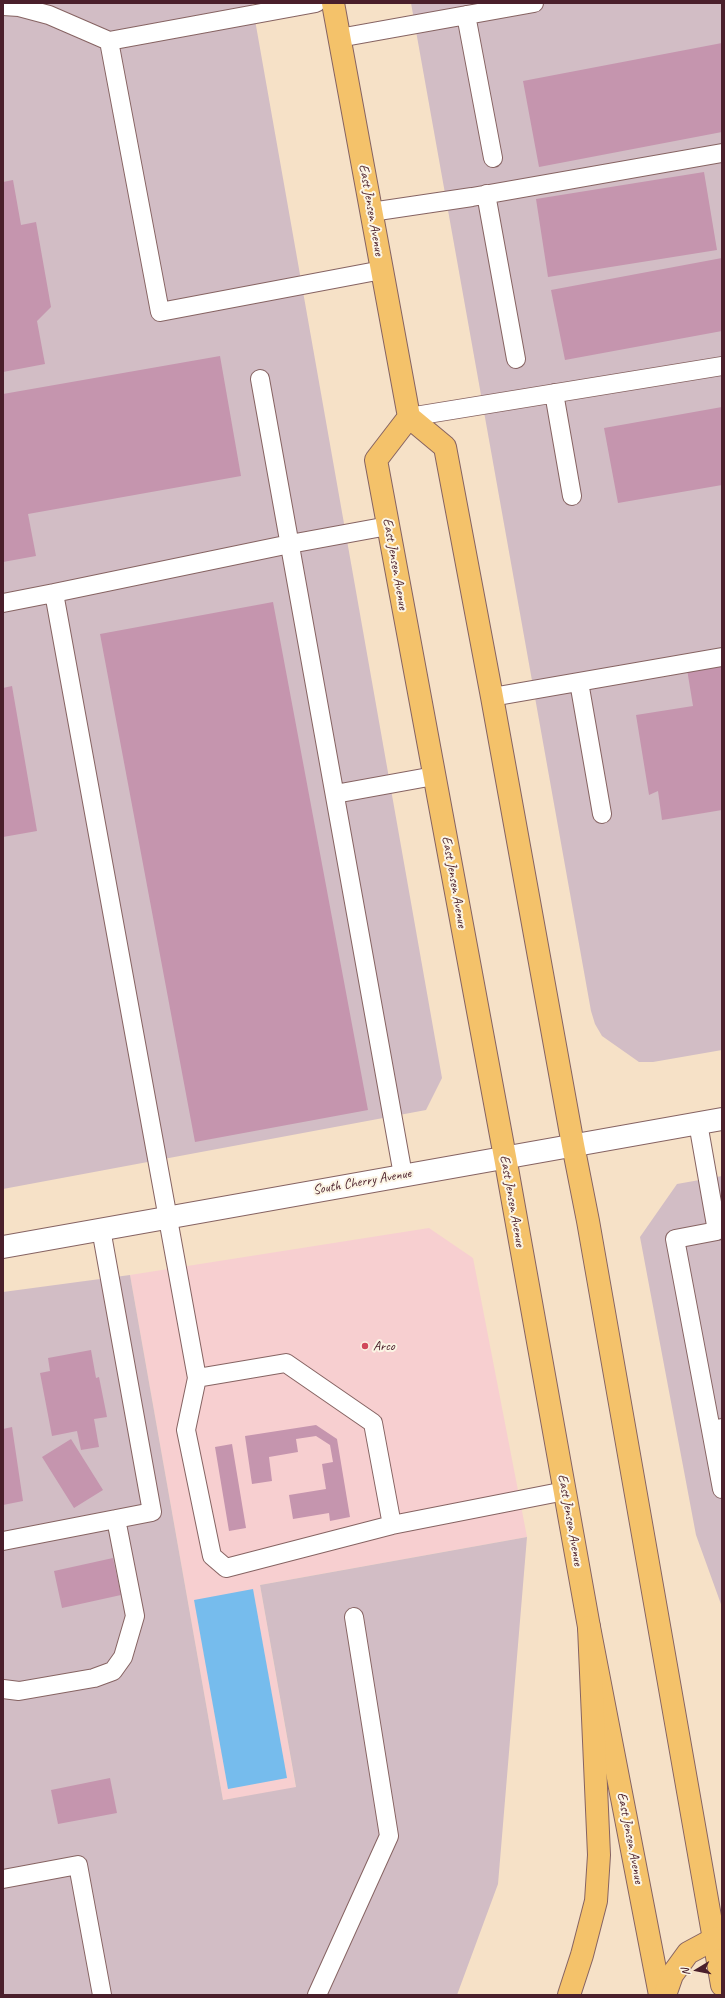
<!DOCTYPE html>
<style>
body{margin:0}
#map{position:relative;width:725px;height:1998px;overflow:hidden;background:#f6e1c7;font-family:Caveat,sans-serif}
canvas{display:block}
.frame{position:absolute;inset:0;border:4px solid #4a1f2b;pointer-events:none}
.north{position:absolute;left:677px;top:1950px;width:40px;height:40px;-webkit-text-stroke:3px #fcf5e5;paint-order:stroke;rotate:260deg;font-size:11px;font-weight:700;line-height:16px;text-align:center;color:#4a1f2b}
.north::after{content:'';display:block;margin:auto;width:14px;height:18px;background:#4a1f2b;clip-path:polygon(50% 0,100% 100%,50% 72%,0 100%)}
</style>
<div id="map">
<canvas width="725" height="1998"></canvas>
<div class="frame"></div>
<div class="north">N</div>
</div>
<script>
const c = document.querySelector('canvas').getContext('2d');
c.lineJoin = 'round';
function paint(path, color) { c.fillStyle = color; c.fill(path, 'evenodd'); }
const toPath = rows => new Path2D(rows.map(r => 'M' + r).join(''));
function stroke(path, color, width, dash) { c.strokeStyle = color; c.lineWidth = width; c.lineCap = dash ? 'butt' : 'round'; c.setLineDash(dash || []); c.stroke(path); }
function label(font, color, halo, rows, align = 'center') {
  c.font = font + ' Caveat,sans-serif'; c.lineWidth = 4; c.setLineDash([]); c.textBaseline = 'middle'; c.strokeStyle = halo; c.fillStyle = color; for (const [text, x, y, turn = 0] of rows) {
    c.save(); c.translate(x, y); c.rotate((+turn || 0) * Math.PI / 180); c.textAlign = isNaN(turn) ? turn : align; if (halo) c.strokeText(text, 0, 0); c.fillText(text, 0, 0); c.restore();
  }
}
paint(toPath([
 [429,1228,473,1258,527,1537,260,1585,296,1788,223,1800,130,1275]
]), '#f7cfd0');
paint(toPath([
 [3,3,252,3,442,1078,426,1110,3,1189],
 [411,3,722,3,722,1050,653,1062,639,1062,602,1036,595,1024,591,1011],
 [722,1176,722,1607,696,1535,640,1237,677,1184],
 [130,1275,223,1800,296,1787,260,1585,527,1537,498,1884,457,1995,3,1995,3,1292]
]), '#d2bdc5');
paint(toPath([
 [253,1589,287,1778,228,1789,194,1600]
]), '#76bced');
paint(toPath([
 [722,43,722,132,539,167,523,81],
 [704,172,717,250,548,277,536,199],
 [13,180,21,225,36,222,51,307,37,321,45,364,3,372,3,182],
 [722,258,722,331,565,360,551,290],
 [220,356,241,476,28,514,36,556,3,562,3,394],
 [722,407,722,485,618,503,604,428],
 [273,602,368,1110,195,1142,100,634],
 [722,657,722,810,662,820,658,791,649,795,636,715,693,706,686,663],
 [12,686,37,831,3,837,3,688],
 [91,1350,96,1378,99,1377,107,1417,94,1419,99,1447,81,1450,77,1431,52,1436,40,1373,50,1371,48,1358],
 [316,1425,337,1439,350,1517,330,1521,329,1513,293,1519,289,1495,326,1489,322,1464,333,1462,330,1445,316,1436,296,1439,298,1452,269,1457,272,1481,252,1484,245,1436],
 [12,1427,23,1501,3,1505,3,1429],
 [71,1439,103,1490,74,1508,42,1457],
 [232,1444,246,1528,229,1531,215,1447],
 [113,1558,121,1595,62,1608,54,1571],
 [110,1778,117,1813,58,1824,51,1790]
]), '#c595ae');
const lane = toPath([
 [316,3,109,41,160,312,382,270],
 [3,6,19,7,49,15,109,41],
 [466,15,493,158],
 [339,38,534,3],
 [486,194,516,359],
 [371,212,472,197,722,153],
 [260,379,403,1175],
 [554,393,572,496],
 [409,417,722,366],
 [54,593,290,544,388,526],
 [3,603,54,593,197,1378,286,1363,373,1423,392,1525,565,1491],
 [579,682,602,814],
 [492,697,722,657],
 [335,794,434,776],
 [698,1123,717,1231,675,1239,711,1430],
 [197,1378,186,1430,212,1556,226,1568,392,1525],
 [722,1428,711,1430,722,1489],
 [3,1541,152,1512,101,1229],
 [3,1689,19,1691,94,1678,113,1671,123,1657,135,1616,116,1519],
 [3,1879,78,1865,102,1995],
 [317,1995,389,1836,354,1617]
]);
const street = toPath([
 [3,1247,722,1119]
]);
const primary = toPath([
 [333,3,409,417,445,447,492,697,573,1145,588,1221,722,1985],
 [409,417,376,460,505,1157,589,1627,660,1995]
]);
const highway = toPath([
 [569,1995,582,1955,596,1901,599,1855,589,1627],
 [665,1995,672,1975,688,1953,714,1939,722,1938]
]);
stroke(lane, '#866362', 20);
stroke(street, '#866362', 24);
stroke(primary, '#866362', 24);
stroke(highway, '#866362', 24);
stroke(lane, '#fff', 18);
stroke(street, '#fff', 22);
stroke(primary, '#f4c26a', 22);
stroke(highway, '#f4c26a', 22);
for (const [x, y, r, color] of [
 [365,1346,4,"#d1495b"]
]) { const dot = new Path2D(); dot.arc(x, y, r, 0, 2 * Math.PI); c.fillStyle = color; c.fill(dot); stroke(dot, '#fcf5e5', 1.5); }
label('14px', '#4a1f2b', '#fcf5e5', [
 ["East Jensen Avenue",371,210,80],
 ["East Jensen Avenue",395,564,80],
 ["East Jensen Avenue",454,882,80],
 ["South Cherry Avenue",362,1182,-10],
 ["East Jensen Avenue",512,1201,80],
 ["East Jensen Avenue",570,1520,80],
 ["East Jensen Avenue",630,1838,79]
]);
label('14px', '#4a1f2b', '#fcf5e5', [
 ["Arco",373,1346]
], 'left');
</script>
